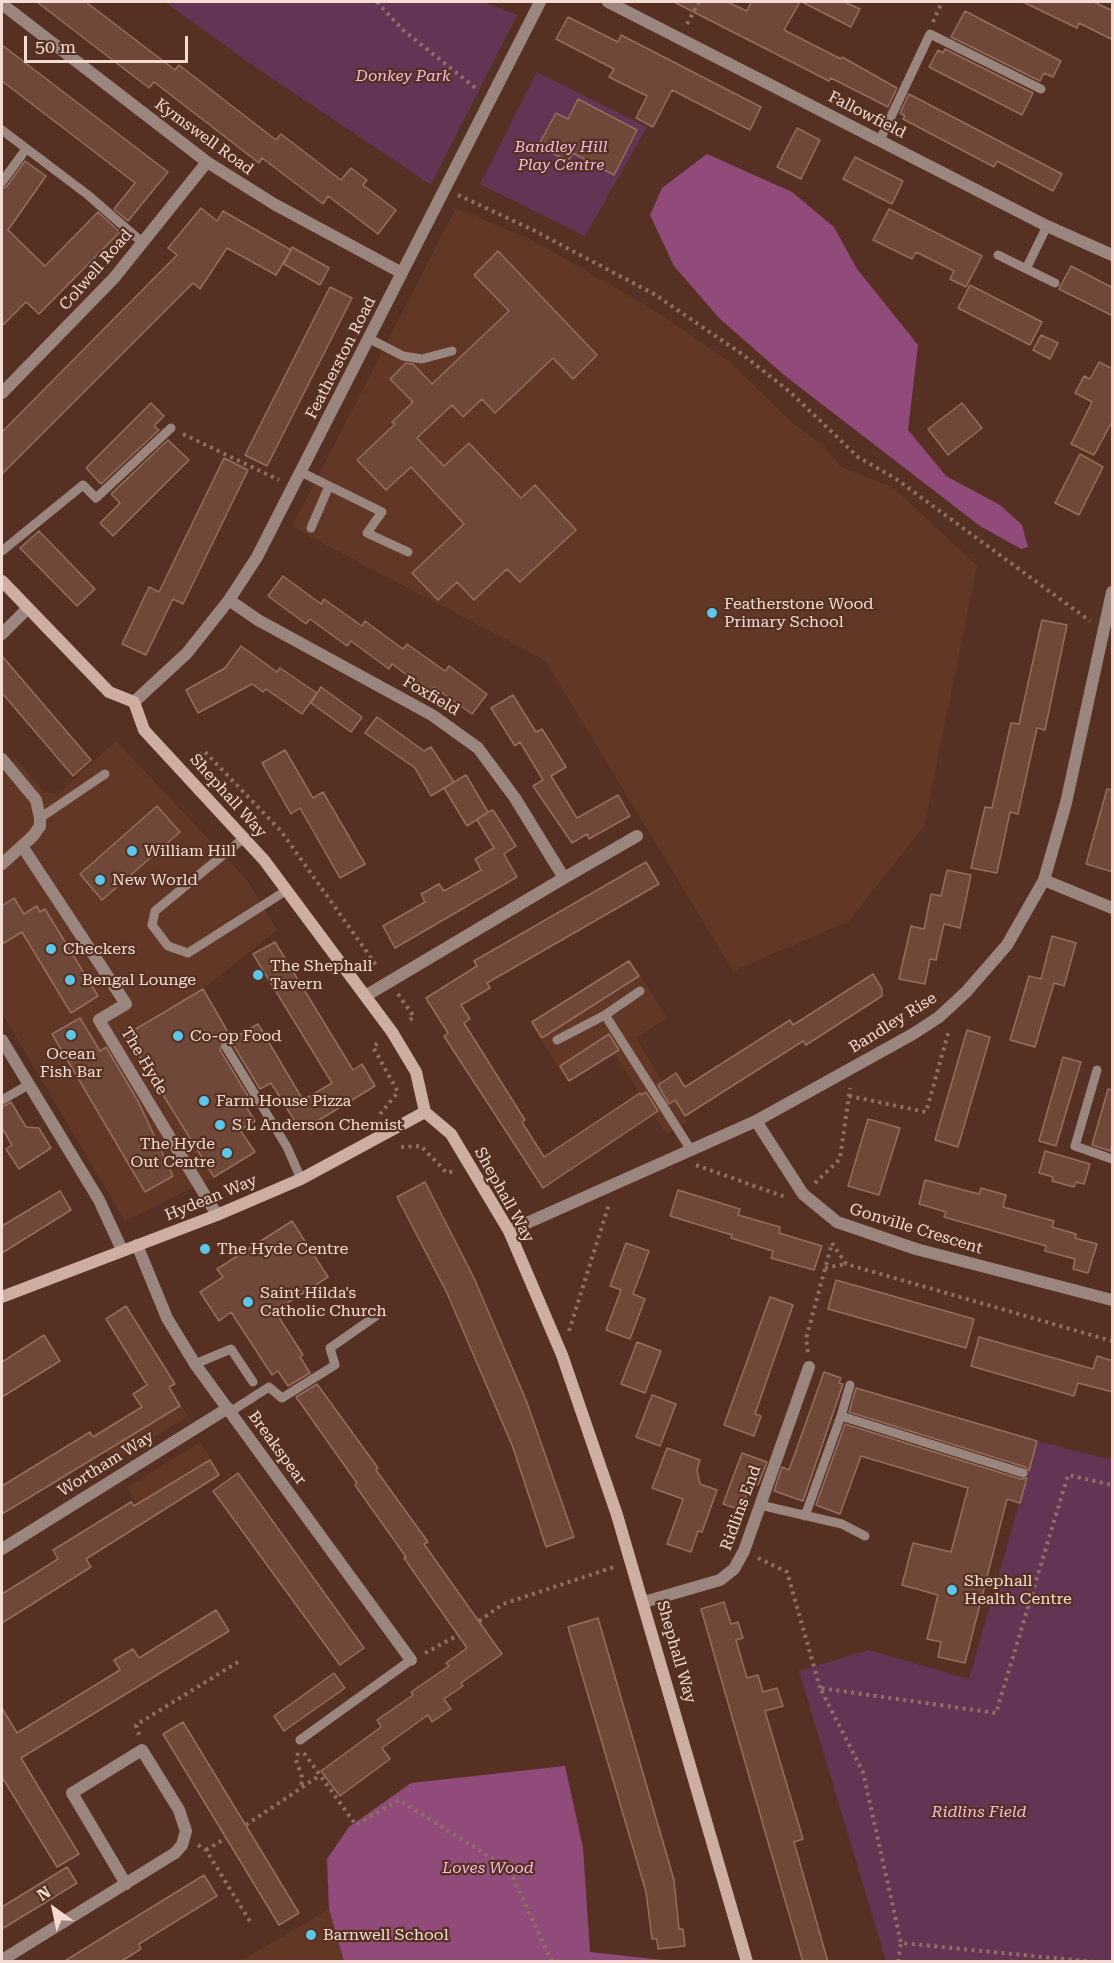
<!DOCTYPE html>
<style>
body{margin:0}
#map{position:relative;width:1114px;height:1963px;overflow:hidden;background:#563123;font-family:"Roboto Serif",serif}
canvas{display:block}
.frame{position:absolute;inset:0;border:3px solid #f4dcd3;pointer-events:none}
.north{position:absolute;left:24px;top:1879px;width:60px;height:60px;-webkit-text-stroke:4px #563123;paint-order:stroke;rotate:327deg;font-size:16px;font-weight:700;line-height:24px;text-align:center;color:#f4dcd3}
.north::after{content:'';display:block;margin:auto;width:21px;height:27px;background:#f4dcd3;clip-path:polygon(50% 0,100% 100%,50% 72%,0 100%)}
.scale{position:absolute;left:24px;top:36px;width:164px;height:27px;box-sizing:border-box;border:3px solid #f4dcd3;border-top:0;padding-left:8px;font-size:18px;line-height:21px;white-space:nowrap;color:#f4dcd3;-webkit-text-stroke:4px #563123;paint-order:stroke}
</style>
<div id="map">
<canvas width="1114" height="1963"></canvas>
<div class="frame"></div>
<div class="north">N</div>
<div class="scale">50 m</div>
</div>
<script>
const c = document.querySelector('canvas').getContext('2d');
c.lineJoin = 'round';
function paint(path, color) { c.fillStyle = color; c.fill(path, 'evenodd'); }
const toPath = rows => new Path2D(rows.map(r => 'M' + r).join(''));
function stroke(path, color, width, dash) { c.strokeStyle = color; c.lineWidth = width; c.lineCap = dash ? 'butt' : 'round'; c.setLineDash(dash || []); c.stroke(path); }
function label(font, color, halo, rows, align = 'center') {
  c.font = font + ' "Roboto Serif",serif'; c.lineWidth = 4.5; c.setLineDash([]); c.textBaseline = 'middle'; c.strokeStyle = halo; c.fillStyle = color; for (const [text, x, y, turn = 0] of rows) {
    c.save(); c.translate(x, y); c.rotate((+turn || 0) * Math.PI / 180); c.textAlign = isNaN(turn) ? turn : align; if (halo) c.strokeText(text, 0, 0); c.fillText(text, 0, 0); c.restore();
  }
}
paint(toPath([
 [456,208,534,241,647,306,730,362,791,422,824,446,841,467,894,488,977,566,924,826,849,921,733,971,545,660,292,527],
 [116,741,247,880,277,930,203,989,231,1037,210,1049,255,1121,241,1130,255,1152,214,1177,125,1221,2,1013,2,771,15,759,44,792,58,794],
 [630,959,667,1018,636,1038,687,1123,666,1134,614,1053,567,1081,530,1022],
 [170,1388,188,1416,112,1463,94,1434],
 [200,1442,221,1475,147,1520,127,1487],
 [329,1909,344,1961,241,1961]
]), '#633726');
paint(toPath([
 [165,2,484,2,517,15,431,185,248,62],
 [537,72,647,127,585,236,480,184],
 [1037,1441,1112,1460,1112,1961,886,1961,799,1671,869,1650,969,1679]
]), '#643454');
paint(toPath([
 [707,154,792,192,834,227,857,269,918,345,908,430,946,476,1000,505,1022,525,1028,547,1021,549,980,526,784,375,719,318,674,266,650,215,662,188],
 [565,1766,583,1848,590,1952,671,1961,344,1961,329,1909,327,1859,349,1827,411,1783]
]), '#914b7a');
const building = toPath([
 [37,2,86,2,175,70,179,65,276,140,281,134,341,180,351,168,367,180,363,185,396,210,378,234,328,196,323,204,262,158,259,163,154,82,149,88,37,2],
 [674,2,727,2,747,11,751,2,800,2,784,30,841,59,842,57,897,88,888,107,831,78,829,81,674,2],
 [802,2,844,2,860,9,851,27,802,2],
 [1023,2,1094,2,1113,11,1113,40,1079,23,1077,28,1023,2],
 [965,11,1061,61,1053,77,1044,73,1040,81,951,37,965,11],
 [568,17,618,42,621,35,761,107,750,130,672,90,653,127,636,118,647,96,609,77,614,69,556,39,568,17],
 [2,45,168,172,128,221,114,209,135,183,2,81,2,45],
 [945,49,1033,93,1022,115,929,67,938,50,943,53,945,49],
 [909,94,1062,174,1053,191,997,161,994,167,903,119,905,116,900,113,909,94],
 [578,99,637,130,614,175,573,153,568,161,538,146,556,113,568,119,578,99],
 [797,128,820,140,801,179,777,167,797,128],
 [855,157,903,181,892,204,843,179,855,157],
 [25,161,46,176,8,230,45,266,98,212,120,232,39,314,26,302,2,326,2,189,7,186,25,161],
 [201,208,217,221,223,211,291,250,276,275,227,248,200,289,193,283,2,474,2,432,177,255,168,248,201,208],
 [889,209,982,256,966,287,950,279,954,271,916,252,912,259,873,240,889,209],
 [292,247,329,268,320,285,284,264,292,247],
 [498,251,597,355,573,379,553,358,495,413,482,399,463,417,452,405,417,438,444,466,469,443,521,498,535,485,576,530,520,582,507,569,474,600,457,582,438,600,412,573,464,524,411,467,386,490,357,460,395,424,392,422,413,402,390,379,406,363,413,364,432,384,509,311,474,275,498,251],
 [1071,266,1113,288,1113,316,1059,289,1071,266],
 [970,285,1042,322,1030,345,958,308,970,285],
 [330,287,352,298,267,466,245,455,330,287],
 [1041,335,1058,343,1050,359,1033,350,1041,335],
 [1099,362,1113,369,1113,420,1094,455,1071,444,1092,402,1075,393,1084,376,1090,379,1099,362],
 [151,403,164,416,154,426,159,430,101,484,86,468,151,403],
 [962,403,982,428,948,455,928,429,962,403],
 [168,440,189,460,113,536,100,523,120,503,111,494,168,440],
 [1080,454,1103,467,1079,515,1055,503,1080,454],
 [224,458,248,470,183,604,173,599,146,655,122,644,149,587,159,592,224,458],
 [39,531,95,589,77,606,20,548,39,531],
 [283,576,321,604,324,599,362,626,365,621,403,649,407,644,445,671,449,666,487,694,472,714,434,687,430,692,392,664,389,669,351,641,347,646,310,619,306,624,268,596,283,576],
 [1042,620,1067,625,1045,730,1037,728,1018,814,1010,812,997,873,971,868,985,807,992,808,1011,723,1019,724,1042,620],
 [241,646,277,672,280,668,317,693,302,714,266,689,263,692,252,684,198,713,186,690,225,668,241,646],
 [2,656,91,760,73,776,2,693,2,656],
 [321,687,362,717,351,732,311,703,321,687],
 [513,695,536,732,542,729,566,767,551,776,577,818,618,795,630,816,589,839,587,834,572,843,533,786,543,780,520,742,515,746,491,708,513,695],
 [377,717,424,751,431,747,454,782,431,796,415,768,365,733,377,717],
 [285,750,313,798,323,792,365,864,340,878,300,808,291,814,262,763,285,750],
 [466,775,488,812,493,810,516,846,504,854,517,877,395,948,383,926,425,902,421,894,439,884,444,891,481,870,475,859,494,848,477,820,487,813,467,826,444,788,466,775],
 [1107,789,1113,790,1113,872,1086,864,1107,789],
 [157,806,180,832,102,900,80,874,157,806],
 [646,862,659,884,487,983,490,988,461,1005,470,1019,464,1023,525,1120,522,1122,544,1157,640,1093,641,1095,646,1092,658,1111,543,1188,444,1036,448,1033,426,998,477,966,474,961,646,862],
 [947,870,971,875,960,928,944,924,936,960,930,959,925,984,899,979,911,926,924,929,931,894,941,896,947,870],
 [14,898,24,914,37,906,40,912,45,909,98,996,71,1013,22,932,2,944,2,906,14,898],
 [1052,936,1076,943,1064,986,1054,983,1035,1047,1010,1040,1029,976,1041,979,1052,936],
 [275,942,353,1070,362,1064,375,1086,301,1131,271,1083,260,1089,232,1043,223,1041,220,1050,248,1096,242,1100,255,1121,240,1130,255,1152,214,1177,126,1035,203,989,232,1039,258,1024,303,1100,332,1083,253,954,275,942],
 [629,961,639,976,542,1038,532,1022,629,961],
 [873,974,882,989,882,996,806,1045,803,1041,685,1116,675,1100,669,1104,658,1085,676,1073,685,1087,790,1020,793,1025,873,974],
 [80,1018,100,1051,106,1047,138,1101,173,1176,145,1192,52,1034,80,1018],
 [967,1030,990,1037,958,1147,935,1140,967,1030],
 [609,1034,619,1050,569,1081,560,1066,609,1034],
 [1063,1057,1081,1062,1056,1146,1039,1141,1063,1057],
 [1108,1089,1113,1090,1113,1142,1110,1151,1092,1145,1108,1089],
 [11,1102,26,1127,39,1128,51,1148,19,1169,6,1149,12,1145,2,1128,2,1107,11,1102],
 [868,1119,900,1128,879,1195,848,1186,868,1119],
 [1045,1151,1090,1164,1084,1184,1076,1182,1074,1187,1052,1181,1053,1177,1039,1173,1045,1151],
 [925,1180,979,1194,981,1188,1006,1195,1003,1207,1054,1221,1052,1227,1076,1234,1075,1238,1097,1244,1088,1273,1073,1269,1075,1259,1045,1251,1046,1246,944,1217,946,1212,919,1204,925,1180],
 [425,1182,474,1278,526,1400,574,1537,546,1547,512,1445,447,1293,397,1197,425,1182],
 [678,1190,740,1209,738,1215,780,1227,779,1233,822,1246,814,1270,771,1258,773,1251,731,1238,732,1235,670,1216,678,1190],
 [60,1191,71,1210,2,1253,2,1226,60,1191],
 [292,1221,328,1277,275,1311,303,1355,300,1357,310,1373,288,1386,278,1371,272,1375,231,1312,219,1321,200,1292,223,1277,217,1269,292,1221],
 [626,1243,649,1251,633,1294,645,1299,630,1339,606,1330,621,1290,610,1286,626,1243],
 [836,1280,974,1319,966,1348,828,1309,836,1280],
 [770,1297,793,1305,755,1414,761,1416,754,1436,724,1425,770,1297],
 [126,1306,175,1384,169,1387,180,1406,2,1514,2,1486,90,1432,93,1437,142,1407,133,1394,147,1385,106,1319,126,1306],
 [44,1335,60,1361,2,1397,2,1362,44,1335],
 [979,1337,1093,1369,1097,1356,1113,1361,1113,1392,1078,1383,1074,1396,971,1366,979,1337],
 [637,1342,661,1351,645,1393,621,1384,637,1342],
 [824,1372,841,1378,839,1383,843,1384,803,1501,774,1491,782,1467,789,1470,824,1372],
 [317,1384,378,1468,376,1470,428,1542,424,1544,502,1654,461,1683,463,1686,444,1699,451,1709,432,1722,428,1715,382,1748,390,1759,340,1796,321,1771,381,1727,377,1720,413,1695,411,1692,449,1666,446,1663,467,1648,404,1558,406,1557,355,1485,357,1483,296,1397,317,1384],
 [856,1388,1037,1441,1029,1471,1025,1467,849,1412,856,1388],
 [652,1395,676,1404,660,1446,636,1437,652,1395],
 [845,1424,1021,1479,1027,1478,1020,1503,1007,1499,965,1663,938,1657,941,1642,927,1639,938,1595,902,1585,913,1543,951,1552,968,1488,861,1456,840,1514,816,1505,845,1424],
 [667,1448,700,1460,697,1470,700,1484,717,1490,702,1532,698,1531,691,1552,667,1544,683,1499,652,1488,667,1448],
 [742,1453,767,1462,758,1485,751,1483,741,1510,723,1504,742,1453],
 [210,1460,219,1475,86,1559,91,1567,2,1623,2,1594,58,1559,53,1550,131,1502,134,1506,210,1460],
 [238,1473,364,1648,340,1665,213,1491,238,1473],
 [724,1602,731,1624,738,1622,743,1638,736,1640,747,1678,758,1675,763,1692,777,1688,783,1706,765,1711,803,1839,794,1842,828,1962,803,1962,764,1828,701,1609,724,1602],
 [216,1610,229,1631,21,1758,79,1854,57,1867,2,1777,2,1708,17,1733,120,1670,114,1660,133,1649,139,1658,216,1610],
 [598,1618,674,1880,679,1929,683,1929,685,1946,658,1949,657,1939,652,1939,646,1892,568,1627,598,1618],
 [334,1673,345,1688,284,1731,274,1716,334,1673],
 [183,1722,299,1913,279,1925,163,1734,183,1722],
 [67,1867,77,1883,2,1929,2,1907,67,1867],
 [204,1875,217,1896,139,1944,141,1949,120,1962,63,1962,204,1875]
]);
paint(building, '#70483a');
stroke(building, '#976d5e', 1.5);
stroke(toPath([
 [377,2,403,30,478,90],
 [933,22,942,2],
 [687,24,699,2],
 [458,195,533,230,654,294,742,354,790,392,858,457,896,479,1090,621],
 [183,434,279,480],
 [194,760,204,751,281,831,376,965],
 [398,994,414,1017,407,1022],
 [849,1096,926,1112,949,1030],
 [380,1114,398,1092,373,1047,380,1041],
 [401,1147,421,1146,447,1173,454,1171],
 [696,1165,785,1197],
 [815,1183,840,1159,850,1088],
 [832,1243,846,1264,1112,1341],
 [825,1268,846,1264],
 [569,1331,609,1204],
 [808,1352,806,1339,832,1243],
 [758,1558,787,1572,820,1688],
 [479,1621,503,1604,617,1566],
 [425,1653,458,1635],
 [139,1735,136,1725,238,1662],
 [298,1753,296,1760,302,1777,301,1789],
 [304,1753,356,1825,399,1800,509,1869,552,1962],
 [246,1825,319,1776],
 [198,1845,206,1850,251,1923],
 [206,1850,226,1838],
 [898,1962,901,1943],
 [1094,1962,901,1943,863,1772,820,1688,996,1713,1068,1475,1112,1485]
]), '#8f6f63', 4, [3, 4.5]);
stroke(toPath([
 [2,130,88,195,143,243],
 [880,140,930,34,1041,89],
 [2,182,26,149],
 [998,255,1055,283],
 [1027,267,1047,226],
 [370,339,403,356,422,359,452,351],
 [301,472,382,512,367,533,408,552],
 [311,528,329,486],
 [2,551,83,485,96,498,171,428],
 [40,818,105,774],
 [245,837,155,911,152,925,168,946,188,953,287,890],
 [605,1015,691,1150],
 [557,1040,605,1015,640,991],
 [226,1047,287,1147,301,1179],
 [1097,1070,1075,1146,1112,1159],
 [2,1100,28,1085],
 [195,1364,231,1349,253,1382],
 [230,1412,269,1387,282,1398,335,1365,330,1348,376,1316],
 [841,1416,1023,1473],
 [760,1505,842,1524,865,1536],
 [805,1516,841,1416,850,1385],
 [300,1740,411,1660]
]), '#9a867e', 9);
stroke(toPath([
 [608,2,1047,226,1112,255],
 [2,4,207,162,274,204,402,273],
 [2,393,114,278,207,162],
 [229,600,258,620,432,715,478,748,515,798,564,878,367,995],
 [2,634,27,609],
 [134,702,187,653,229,600,257,557,540,2],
 [2,759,36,800,40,818,40,826,33,836,2,864],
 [22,846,126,1004,99,1020,217,1215],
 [564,878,637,836],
 [1044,880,1112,908],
 [2,1040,99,1200,122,1250],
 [756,1121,803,1194,837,1222,916,1249,1112,1300],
 [509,1231,756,1121,913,1034,939,1017,966,992,1007,945,1044,880,1066,803,1112,592],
 [137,1245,167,1318,195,1364,411,1660],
 [2,1549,228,1408],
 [644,1602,720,1580,734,1569,744,1551,809,1367],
 [2,1960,175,1853,182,1845,186,1831,179,1810,142,1750,72,1793,126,1884]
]), '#9a867e', 12);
stroke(toPath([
 [2,581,109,692,134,702,144,730,264,860,392,1032,416,1072,425,1112,451,1134,509,1231,562,1355,617,1515,747,1962],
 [2,1297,217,1215,301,1179,425,1112]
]), '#ceaea3', 12);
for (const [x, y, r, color] of [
 [712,613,6,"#5cc7e8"],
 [132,851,6,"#5cc7e8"],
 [100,880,6,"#5cc7e8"],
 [51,949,6,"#5cc7e8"],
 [258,975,6,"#5cc7e8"],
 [70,980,6,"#5cc7e8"],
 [71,1035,6,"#5cc7e8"],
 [178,1036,6,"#5cc7e8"],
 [204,1101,6,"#5cc7e8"],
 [220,1125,6,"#5cc7e8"],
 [227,1153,6,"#5cc7e8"],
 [205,1249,6,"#5cc7e8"],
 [248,1302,6,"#5cc7e8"],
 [952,1590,6,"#5cc7e8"],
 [311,1935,6,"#5cc7e8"]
]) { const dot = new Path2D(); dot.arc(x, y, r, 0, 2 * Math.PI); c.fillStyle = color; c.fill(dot); stroke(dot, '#563123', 2); }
label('italic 16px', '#f5b9df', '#563123', [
 ["Donkey Park",403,76],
 ["Bandley Hill",561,147],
 ["Play Centre",561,165],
 ["Ridlins Field",979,1812],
 ["Loves Wood",488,1868]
]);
label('16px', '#f4dcd3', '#563123', [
 ["Fallowfield",867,115,27],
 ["Kymswell Road",204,137,36],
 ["Colwell Road",96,270,-49],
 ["Featherston Road",341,358,-63],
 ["Foxfield",431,696,30],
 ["Shephall Way",228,796,48],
 ["Bandley Rise",893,1023,-32],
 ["The Hyde",144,1061,59],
 ["Shephall Way",504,1195,61],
 ["Hydean Way",211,1198,-22],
 ["Gonville Crescent",916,1229,17],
 ["Breakspear",277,1448,54],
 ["Wortham Way",106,1464,-32],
 ["Ridlins End",741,1508,-70],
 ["Shephall Way",676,1652,74]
]);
label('16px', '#f4dcd3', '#563123', [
 ["Featherstone Wood",724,604],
 ["Primary School",724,622],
 ["William Hill",144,851],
 ["New World",112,880],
 ["Checkers",63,949],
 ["The Shephall",270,966],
 ["Tavern",270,984],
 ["Bengal Lounge",82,980],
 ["Co-op Food",190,1036],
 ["Ocean",71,1054,"center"],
 ["Fish Bar",71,1072,"center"],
 ["Farm House Pizza",216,1101],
 ["S L Anderson Chemist",232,1125],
 ["The Hyde",215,1144,"right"],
 ["Out Centre",215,1162,"right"],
 ["The Hyde Centre",217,1249],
 ["Saint Hilda's",260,1293],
 ["Catholic Church",260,1311],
 ["Shephall",964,1581],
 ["Health Centre",964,1599],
 ["Barnwell School",323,1935]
], 'left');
</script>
